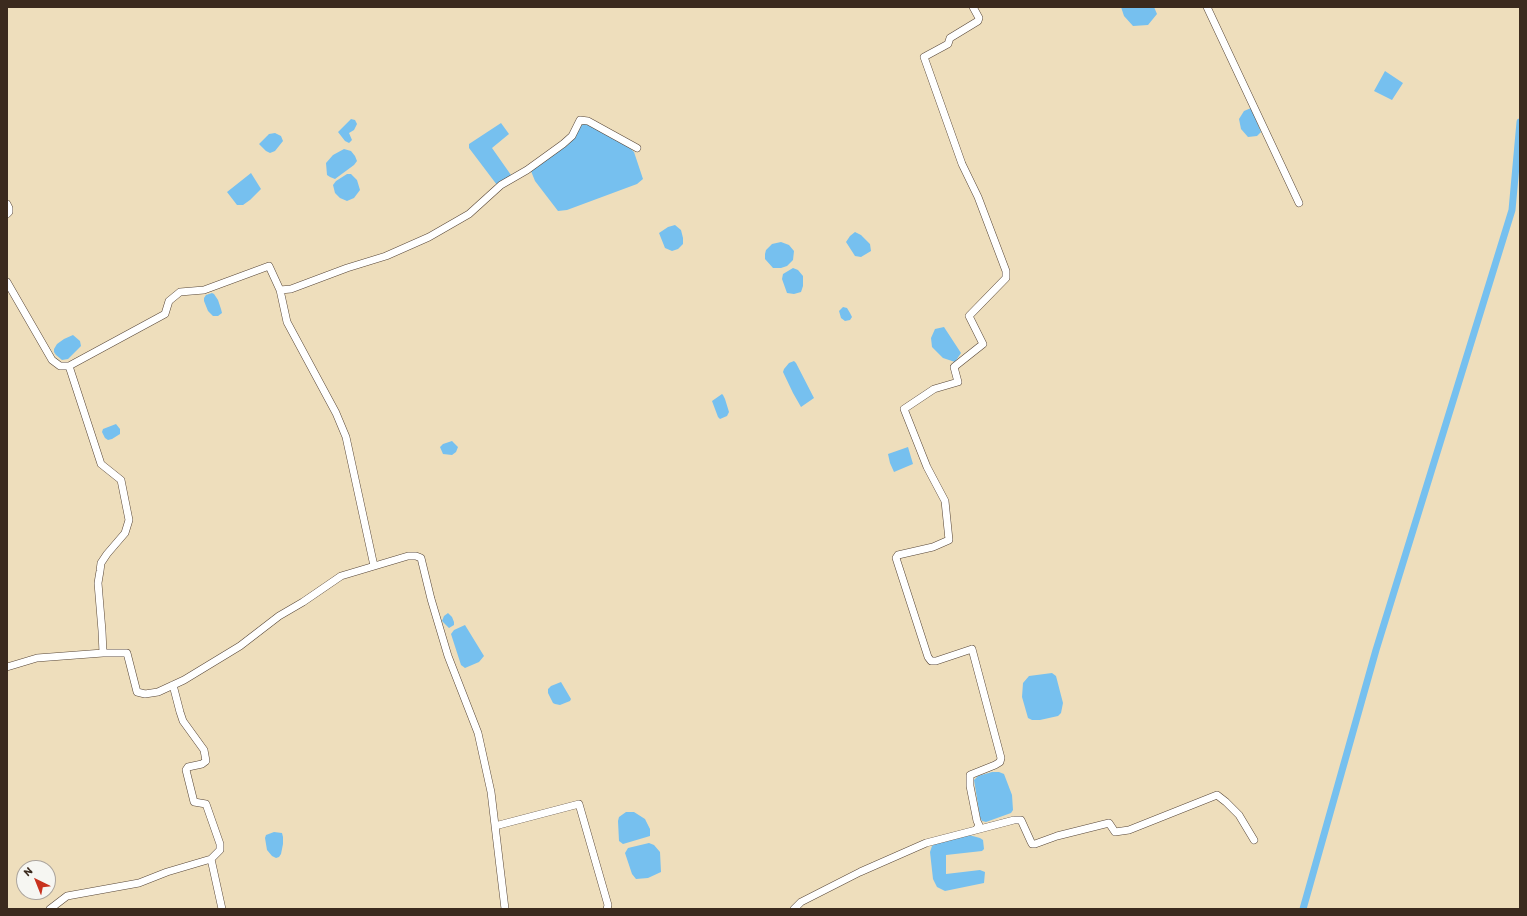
<!DOCTYPE html>
<style>
body{margin:0}
#map{position:relative;width:1527px;height:916px;overflow:hidden;background:#eedebc;font-family:Itim,sans-serif}
canvas{display:block}
.frame{position:absolute;inset:0;border:8px solid #3b2a1e;pointer-events:none}
.north{position:absolute;left:16px;top:860px;width:40px;height:40px;box-sizing:border-box;background:#f6f6f2;border:1px solid #aba49d;border-radius:50%;rotate:317deg;font-size:11px;font-weight:700;line-height:16px;text-align:center;color:#3b2a1e}
.north::after{content:'';display:block;margin:auto;width:14px;height:18px;background:#c8321e;clip-path:polygon(50% 0,100% 100%,50% 72%,0 100%)}
</style>
<div id="map">
<canvas width="1527" height="916"></canvas>
<div class="frame"></div>
<div class="north">N</div>
</div>
<script>
const c = document.querySelector('canvas').getContext('2d');
c.lineJoin = 'round';
function paint(path, color) { c.fillStyle = color; c.fill(path, 'evenodd'); }
const toPath = rows => new Path2D(rows.map(r => 'M' + r).join(''));
function stroke(path, color, width, dash) { c.strokeStyle = color; c.lineWidth = width; c.lineCap = dash ? 'butt' : 'round'; c.setLineDash(dash || []); c.stroke(path); }
paint(toPath([
 [1121,7,1154,7,1157,14,1148,25,1133,26,1124,16],
 [1385,71,1403,83,1392,100,1374,91],
 [1251,108,1261,132,1257,136,1248,137,1241,129,1239,119,1244,111],
 [351,119,355,120,357,124,354,130,349,133,352,140,349,143,345,141,338,132],
 [501,123,509,134,492,148,511,175,511,177,497,185,469,148,469,144],
 [586,123,628,146,634,152,643,179,637,184,567,210,558,211,535,181,531,171,569,144,580,126],
 [275,133,281,136,283,141,275,151,270,153,266,151,259,144,269,134],
 [344,149,351,151,355,156,357,161,354,165,335,179,330,177,327,175,326,163,333,155],
 [251,173,261,189,250,200,243,205,237,205,227,192],
 [347,174,351,174,357,180,360,190,354,198,347,201,340,198,335,193,333,185,336,181],
 [675,225,681,230,683,238,683,244,678,249,672,251,665,248,659,233,668,227],
 [855,232,861,235,870,244,871,251,861,257,855,256,846,242,850,236],
 [781,242,789,245,794,251,793,260,787,266,781,268,773,268,765,259,765,254,766,250,772,244],
 [793,268,798,270,803,276,803,286,801,292,794,294,787,293,782,279,783,274],
 [212,293,214,294,218,300,221,309,222,313,218,316,213,316,208,311,204,301,204,298,206,295],
 [843,307,847,308,850,313,852,317,850,320,845,321,841,318,839,311],
 [944,327,961,353,955,362,943,358,932,347,931,338,935,329],
 [73,335,80,341,81,346,68,359,62,360,56,355,54,352,54,349,57,344,64,339],
 [794,361,796,363,814,398,801,407,793,393,783,372,784,369,789,363],
 [722,394,723,395,725,399,729,412,727,416,720,419,718,417,712,401],
 [116,424,120,429,120,434,112,439,108,440,105,438,102,432,103,429],
 [452,441,458,447,456,452,452,455,443,454,440,447,443,444],
 [908,447,913,464,894,472,890,463,888,454],
 [448,613,452,617,454,622,454,625,449,628,442,621,444,616],
 [465,625,484,656,479,662,465,668,461,665,451,634,454,630],
 [1052,673,1056,676,1063,703,1061,713,1058,716,1040,720,1032,720,1028,718,1022,697,1023,683,1029,676],
 [561,682,571,699,570,701,560,705,555,704,553,703,548,693,548,689,551,686],
 [992,772,999,772,1004,774,1012,795,1013,810,1011,813,986,822,982,821,980,817,974,780,978,776],
 [626,812,634,812,645,819,650,829,650,836,623,844,619,841,618,821,619,817],
 [274,832,282,833,283,837,283,844,281,854,279,857,276,858,272,856,267,850,265,838,266,835],
 [969,835,980,838,983,840,984,849,982,851,946,855,946,874,980,870,985,872,984,883,945,891,937,887,933,879,930,852,932,846,938,842],
 [649,843,654,845,660,852,661,872,648,878,636,879,632,874,625,853,628,848]
]), '#76c0ef');
stroke(toPath([
 [1303,909,1376,650,1512,210,1520,122]
]), '#76c0ef', 7);
const street = toPath([
 [1207,7,1299,203],
 [7,204,9,208,9,212,7,214],
 [7,282,52,360,60,366,69,366],
 [280,290,287,322,336,413,346,437,374,566],
 [103,653,102,631,98,583,100,571,101,563,107,554,125,533,129,520,121,480,101,464,69,366,165,314,169,301,180,292,204,290,269,266,280,290,291,289,347,268,386,256,429,237,469,214,501,185,527,170,563,144,572,136,580,120,588,121,637,148],
 [7,667,37,658,103,653,127,653,137,692,145,694,158,692,184,680,240,646,279,616,303,602,341,576,408,556,416,556,421,558,431,599,448,656,478,733,491,792,505,909],
 [173,685,180,712,183,721,204,750,206,761,202,764,188,767,186,770,194,802,206,804,220,844,220,850,211,859,222,909],
 [495,826,579,804,608,905,607,909],
 [976,830,1014,820,1021,820,1031,842,1032,844,1035,844,1057,836,1109,823,1115,832,1129,830,1217,795,1226,802,1239,815,1254,840],
 [50,909,67,896,139,883,167,872,211,859],
 [794,909,801,902,860,872,926,843,976,830,979,825,977,821,970,786,970,775,995,765,1000,762,1001,758,972,649,936,661,931,661,928,657,896,558,898,555,933,547,949,540,945,501,927,467,904,409,934,389,958,382,954,367,983,344,969,316,1006,278,1006,271,978,197,962,164,924,57,948,44,950,38,978,21,979,18,973,7]
]);
stroke(street, '#564536', 8);
stroke(street, '#fff', 7);
</script>
